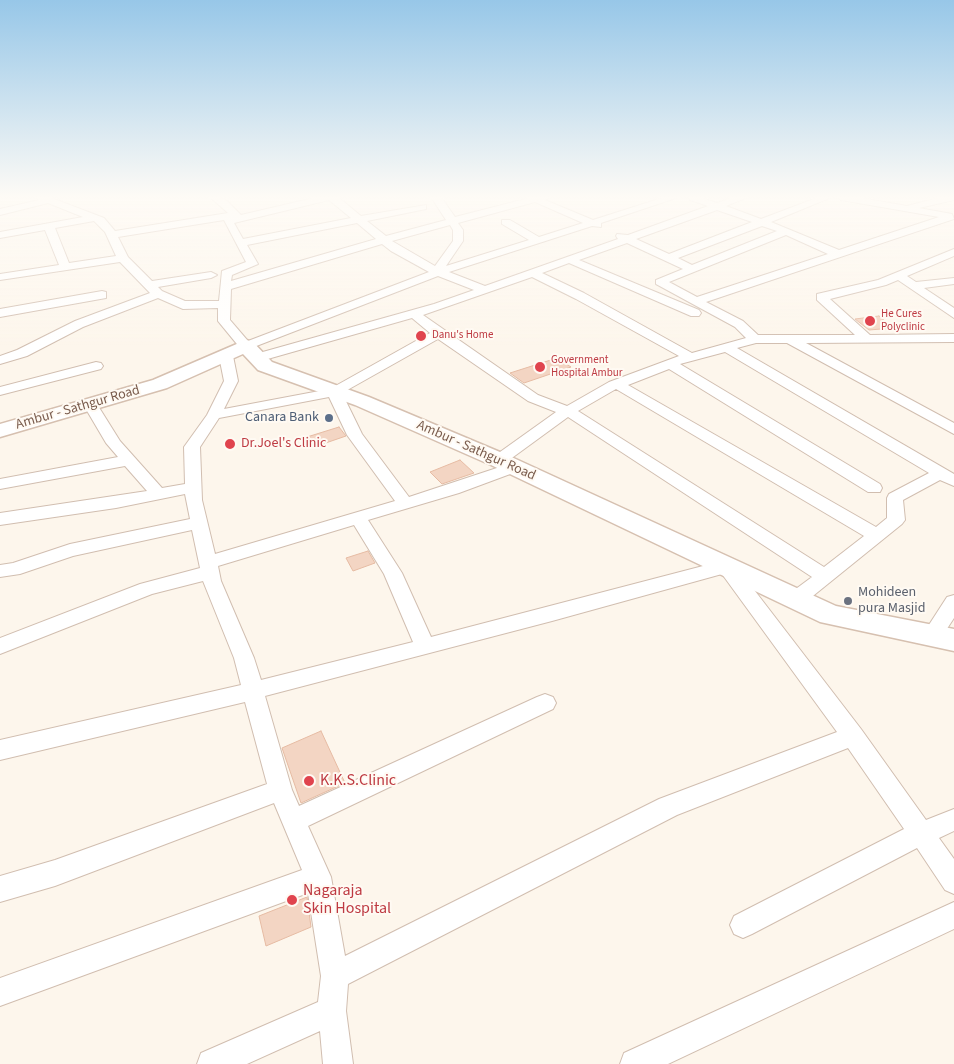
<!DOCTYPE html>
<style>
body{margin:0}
canvas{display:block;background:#fdf6ec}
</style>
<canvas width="954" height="1064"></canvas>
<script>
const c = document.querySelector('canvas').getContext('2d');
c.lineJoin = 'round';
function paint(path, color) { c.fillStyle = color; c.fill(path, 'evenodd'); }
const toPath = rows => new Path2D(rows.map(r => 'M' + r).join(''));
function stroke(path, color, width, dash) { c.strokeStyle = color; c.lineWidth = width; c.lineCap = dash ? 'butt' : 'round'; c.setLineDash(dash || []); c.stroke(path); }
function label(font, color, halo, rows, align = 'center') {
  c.font = font + ' "Source Sans 3",sans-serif'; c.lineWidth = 4; c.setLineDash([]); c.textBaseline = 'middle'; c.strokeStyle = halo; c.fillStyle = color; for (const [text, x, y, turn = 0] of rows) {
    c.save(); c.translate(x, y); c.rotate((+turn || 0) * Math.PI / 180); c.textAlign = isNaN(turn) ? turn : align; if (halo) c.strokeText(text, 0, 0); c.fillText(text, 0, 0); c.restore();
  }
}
const building = toPath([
 [879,316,893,328,869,330,855,319,879,316],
 [557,358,571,367,524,383,510,373,557,358],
 [339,427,346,436,314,447,307,437,339,427],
 [460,460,474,473,442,484,430,472,460,460],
 [368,551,375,563,353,571,346,558,368,551],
 [321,731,345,783,301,803,282,748,321,731],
 [307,897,311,927,266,946,259,916,307,897]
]);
paint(building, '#f3d5c3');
stroke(building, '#e6bba3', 1);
const street = toPath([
 [36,197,49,197,104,218,115,231,228,213,210,197,225,199,241,215,318,197,338,197,361,216,426,205,426,209,367,221,386,236,446,220,431,197,441,197,455,217,533,197,549,197,545,200,593,220,665,197,679,197,601,223,601,227,592,226,449,272,485,286,618,239,616,236,617,234,628,235,708,206,690,200,689,197,699,197,717,203,734,197,748,197,726,206,761,219,819,197,832,197,771,222,839,250,939,217,841,200,836,197,856,197,907,206,942,197,954,197,954,200,919,208,952,214,954,219,706,302,743,321,758,335,855,335,817,300,817,294,878,280,954,249,954,256,907,276,916,282,954,278,954,284,924,288,954,308,954,318,898,280,886,285,830,299,870,335,954,334,954,342,806,343,954,423,954,434,787,343,756,343,737,348,954,474,954,486,940,480,903,500,905,520,902,524,803,604,796,606,789,604,786,599,789,594,812,577,568,417,505,463,493,463,491,460,493,457,556,412,528,401,438,339,342,393,362,434,409,497,509,464,515,462,523,467,521,470,459,493,368,520,402,573,431,637,726,560,732,561,861,729,926,820,954,809,954,831,939,838,954,859,954,894,945,890,917,848,752,934,743,938,734,934,730,925,734,916,904,829,848,748,677,815,348,984,346,1011,353,1064,323,1064,320,1031,247,1064,197,1064,201,1053,318,1002,321,976,308,893,0,1006,0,978,302,870,274,803,55,886,0,902,0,876,55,860,267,784,245,702,0,760,0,740,241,685,234,658,203,581,152,594,0,654,0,638,140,584,200,568,192,530,73,556,20,574,0,577,0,565,13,563,70,544,190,519,185,494,116,508,0,525,0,513,147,491,125,466,0,489,0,479,118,457,106,443,83,404,90,400,95,401,120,441,162,488,185,484,184,447,207,415,224,381,219,356,221,353,226,352,233,356,238,381,224,409,330,389,430,333,412,318,257,362,250,358,252,355,434,304,474,290,438,276,246,350,241,349,218,321,218,308,183,309,158,298,83,327,27,356,0,364,0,356,17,350,75,321,150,293,120,262,0,280,0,274,59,265,45,230,0,238,0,232,83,217,48,203,0,215,0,209,39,200,36,197],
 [329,200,351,218,243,239,234,223,329,200],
 [535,202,583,223,539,237,510,220,502,220,502,224,529,240,446,266,463,241,463,230,458,223,535,202],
 [717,210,752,222,669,254,636,239,717,210],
 [224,220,246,262,222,271,219,301,185,301,162,291,158,287,211,278,217,275,211,272,152,281,128,257,118,237,224,220],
 [94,221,105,232,116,256,69,263,55,228,94,221],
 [357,223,376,239,231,281,232,275,258,264,247,245,357,223],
 [450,225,453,230,453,241,435,266,392,241,450,225],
 [762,226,777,231,692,265,678,258,762,226],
 [786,235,828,254,697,297,669,282,786,235],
 [627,243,683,269,656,280,656,284,735,327,746,338,692,353,584,293,542,273,569,263,691,316,699,316,701,313,699,310,579,260,627,243],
 [382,244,391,251,429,272,248,341,230,320,231,289,382,244],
 [532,277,576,299,679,356,609,382,567,406,538,395,423,315,532,277],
 [725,352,929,473,889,494,887,498,887,518,876,527,628,385,669,369,868,492,880,492,882,488,880,484,680,364,725,352],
 [616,389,864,536,824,567,578,411,616,389],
 [329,397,347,435,395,501,215,554,202,500,200,447,219,418,329,397],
 [354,525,384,574,413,642,261,680,254,658,221,581,218,566,354,525],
 [722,574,837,732,659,799,345,956,331,877,308,826,553,709,556,703,553,697,545,694,537,697,299,806,292,790,265,696,552,621,722,574],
 [102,291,106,292,106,298,0,317,0,309,102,291],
 [96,362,101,363,103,366,101,369,0,395,0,387,96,362],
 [954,595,954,618,939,641,932,644,925,641,922,636,925,631,947,597,954,595],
 [954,902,954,929,668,1064,620,1064,624,1053,954,902]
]);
const secondary = toPath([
 [246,340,253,342,272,362,369,397,507,455,836,606,954,629,954,651,820,622,491,465,355,405,258,370,243,354,167,388,0,437,0,424,153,380,246,340]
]);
stroke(street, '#d1beb0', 2);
stroke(secondary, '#d6c0b0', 3);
paint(street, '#fff');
paint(secondary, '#fff');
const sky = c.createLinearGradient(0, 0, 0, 346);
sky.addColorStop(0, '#97c7e8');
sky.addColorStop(0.57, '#fefbf6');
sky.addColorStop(1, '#fefbf600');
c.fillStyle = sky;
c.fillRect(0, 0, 954, 346);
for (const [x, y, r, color] of [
 [870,321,6,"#e0444e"],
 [421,336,6,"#e0444e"],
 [540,367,6,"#e0444e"],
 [329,418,5,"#5c6f8a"],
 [230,444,6,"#e0444e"],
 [848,601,5,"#6b7280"],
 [309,781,6,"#e0444e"],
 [292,900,6,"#e0444e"]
]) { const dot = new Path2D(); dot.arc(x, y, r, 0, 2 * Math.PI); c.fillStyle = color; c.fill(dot); stroke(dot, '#fffaf3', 2); }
label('11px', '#be3a42', '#fffaf3', [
 ["He Cures",881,315],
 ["Polyclinic",881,328],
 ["Danu's Home",432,336],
 ["Government",551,361],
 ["Hospital Ambur",551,374]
], 'left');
label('14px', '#7a5c4d', '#fffaf3', [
 ["Ambur - Sathgur Road",78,408,-16],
 ["Ambur - Sathgur Road",476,451,24]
]);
label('14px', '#4e5e75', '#fffaf3', [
 ["Canara Bank",319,418]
], 'right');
label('14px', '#be3a42', '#fffaf3', [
 ["Dr.Joel's Clinic",241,444]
], 'left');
label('14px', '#5b616d', '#fffaf3', [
 ["Mohideen",858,593],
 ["pura Masjid",858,609]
], 'left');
label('16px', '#be3a42', '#fffaf3', [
 ["K.K.S.Clinic",320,781],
 ["Nagaraja",303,891],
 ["Skin Hospital",303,909]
], 'left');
</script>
